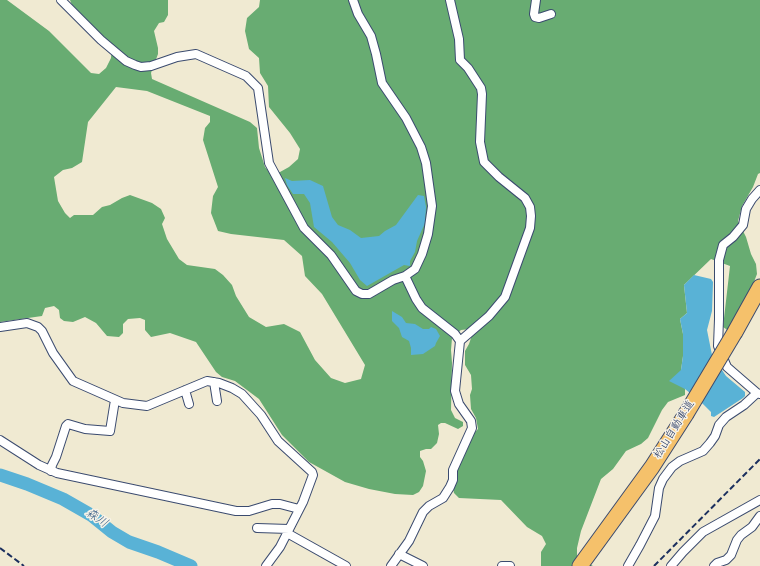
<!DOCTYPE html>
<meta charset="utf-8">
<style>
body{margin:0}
canvas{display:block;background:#f0ead2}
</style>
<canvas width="760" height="566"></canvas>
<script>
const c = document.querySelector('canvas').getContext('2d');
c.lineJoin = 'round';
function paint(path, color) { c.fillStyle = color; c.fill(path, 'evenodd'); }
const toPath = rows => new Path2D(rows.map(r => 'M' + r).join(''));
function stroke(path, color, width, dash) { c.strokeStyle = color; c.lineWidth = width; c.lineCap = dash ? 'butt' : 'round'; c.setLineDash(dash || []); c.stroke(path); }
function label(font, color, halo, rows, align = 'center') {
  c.font = font + ' Kalam,"Klee One",sans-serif'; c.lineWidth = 3; c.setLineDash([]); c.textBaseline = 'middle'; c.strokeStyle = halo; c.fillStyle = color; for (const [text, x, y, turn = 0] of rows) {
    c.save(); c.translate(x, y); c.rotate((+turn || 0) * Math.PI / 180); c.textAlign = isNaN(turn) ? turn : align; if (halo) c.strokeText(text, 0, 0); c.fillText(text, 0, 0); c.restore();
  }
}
paint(toPath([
 [0,0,7,0,49,31,91,73,99,74,106,68,111,58,112,45,72,5,70,0,168,0,168,15,164,22,159,23,154,31,158,48,158,54,151,73,152,79,250,122,257,128,259,148,265,167,271,174,280,172,289,167,298,159,300,149,290,133,269,107,268,86,260,73,259,58,249,49,245,31,247,18,259,7,260,0,760,0,760,173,758,174,753,187,742,206,738,221,746,237,751,254,756,264,757,274,750,292,729,331,723,327,730,266,711,259,684,285,687,313,680,319,683,334,683,356,681,370,685,389,685,395,668,402,662,410,648,438,641,444,626,451,613,469,601,479,581,531,577,548,577,557,593,566,541,566,541,552,546,544,542,536,527,527,501,500,459,498,454,493,453,488,457,470,473,434,478,429,476,418,471,409,470,395,472,389,471,375,465,365,465,351,469,344,473,332,470,329,461,330,452,338,451,350,452,363,451,410,455,418,463,422,463,426,458,429,445,423,441,423,438,425,439,434,437,443,431,449,426,449,420,451,420,457,423,461,426,471,423,486,419,492,413,495,395,494,369,489,345,482,309,462,282,435,259,399,235,381,222,377,216,372,196,342,170,333,151,337,145,330,145,320,140,318,128,319,123,324,123,333,119,337,107,336,96,323,85,317,73,322,64,321,60,318,59,310,54,306,45,308,42,316,0,322],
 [116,87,147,91,210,116,210,122,205,128,203,140,218,187,213,196,211,213,218,231,231,234,284,240,302,256,305,276,322,294,365,365,361,379,345,383,331,378,315,360,300,332,284,324,266,327,249,317,236,296,232,285,223,275,215,269,187,265,179,259,167,239,162,224,165,218,161,209,152,203,130,195,122,198,110,205,102,207,93,215,74,215,70,218,65,213,58,201,54,177,63,170,72,168,82,162,88,122]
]), '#68ac72');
paint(toPath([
 [285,178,292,181,310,180,323,186,332,217,338,225,350,230,361,238,379,236,385,231,396,225,418,195,424,196,426,207,425,223,417,241,415,252,410,261,410,266,404,265,367,286,360,280,350,263,332,242,314,227,310,203,304,194,293,194,287,185],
 [694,275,711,279,713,282,712,311,707,330,712,355,726,376,745,392,745,396,743,398,714,417,711,416,711,412,701,402,685,389,669,381,681,370,683,356,683,334,680,319,687,313,684,285],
 [392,311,402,317,406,323,415,324,423,329,429,329,431,327,436,329,440,336,436,343,435,346,423,354,411,355,411,348,409,341,402,337,399,328,392,321]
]), '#59b2d6');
stroke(toPath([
 [0,475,27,484,63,499,91,515,112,532,129,542,158,552,191,566]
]), '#59b2d6', 13);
const street = toPath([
 [61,0,101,40,126,61,135,65,141,67,151,66,177,57,196,54,246,76,258,88,269,163,304,228,331,255,356,291,362,294,369,294,393,280,405,276,415,269,422,254,428,234,432,206,426,163,421,147,406,118,382,83,376,54,371,36,358,14,353,0],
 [450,0,459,39,460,60,468,68,481,88,482,94,480,142,484,162,499,177,525,198,530,207,531,216,530,228,505,297,489,316,460,341],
 [536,0,534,14,535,17,539,18,551,14],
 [760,190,752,199,746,209,743,225,733,237,723,245,719,260,719,319,718,346,727,367,757,393,760,394],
 [0,327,27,323,38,327,42,331,53,353,73,381,123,403,147,406,207,381,219,383,232,388,242,394,261,415,278,441,312,472,313,475,303,502,280,547,266,566],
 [214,382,217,401],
 [185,390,189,404],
 [0,440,39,465,57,473,236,511,249,511,272,504,280,504,299,509],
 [51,471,52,465,56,457,66,426,68,424,85,429,110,431,115,400],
 [257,528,289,529],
 [287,533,346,566],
 [399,554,423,566],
 [391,566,409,541,423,512,429,506,443,498,450,487,453,480,453,470,472,428,471,421,459,404,455,391,460,341,455,334,422,308,416,299,405,276],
 [502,566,510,566],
 [628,566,640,545,655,516,659,488,663,479,672,467,680,461,703,451,710,443,715,436,719,425,726,417,744,405,757,393],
 [671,566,683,552,703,532,760,500],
 [714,566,717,563,726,560,731,555,737,540,741,535,752,527,760,516]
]);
const highway = toPath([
 [735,332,760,287],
 [580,566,652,467,686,414]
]);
stroke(street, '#3b4b6f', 10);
stroke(highway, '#3b4b6f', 17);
stroke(street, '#fff', 8);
stroke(highway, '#f5c16b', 15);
stroke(toPath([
 [0,548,24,566],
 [654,566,760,459]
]), '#1b2f5e', 2, [6, 3]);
const highwayBridge = toPath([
 [686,414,735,332]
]);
stroke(highwayBridge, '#3b4b6f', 17, []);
stroke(highwayBridge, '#f5c16b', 15);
label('11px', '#1b2f5e', '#f7f3e8', [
 ["松山自動車道",675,430,-58]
]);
label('italic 12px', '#2e5682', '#f7f3e8', [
 ["森川",96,519,34]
]);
</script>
